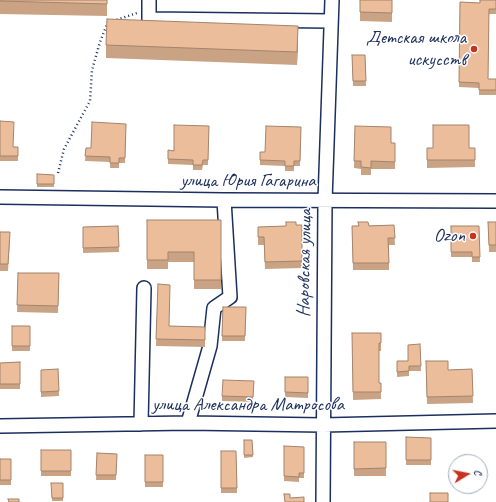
<!DOCTYPE html>
<meta charset="utf-8">
<style>
body{margin:0}
#map{position:relative;width:496px;height:502px;overflow:hidden;background:#fff;font-family:Caveat,sans-serif}
canvas{display:block}
.north{position:absolute;left:448px;top:454px;width:40px;height:40px;box-sizing:border-box;background:#fff;border:1px solid #a4acbf;border-radius:50%;rotate:80deg;font-size:11px;font-weight:700;line-height:16px;text-align:center;color:#1b2f5e}
.north::after{content:'';display:block;margin:auto;width:14px;height:18px;background:#c8321e;clip-path:polygon(50% 0,100% 100%,50% 72%,0 100%)}
</style>
<div id="map">
<canvas width="496" height="502"></canvas>
<div class="north">С</div>
</div>
<script>
const c = document.querySelector('canvas').getContext('2d');
c.lineJoin = 'round';
const toPath = rows => new Path2D(rows.map(r => 'M' + r).join(''));
function stroke(path, color, width, dash) { c.strokeStyle = color; c.lineWidth = width; c.lineCap = dash ? 'butt' : 'round'; c.setLineDash(dash || []); c.stroke(path); }
function paint(path, color) { c.fillStyle = color; c.fill(path, 'evenodd'); }
function label(font, color, halo, rows, align = 'center') {
  c.font = font + ' Caveat,sans-serif'; c.lineWidth = 3; c.setLineDash([]); c.textBaseline = 'middle'; c.strokeStyle = halo; c.fillStyle = color; for (const [text, x, y, turn = 0] of rows) {
    c.save(); c.translate(x, y); c.rotate((+turn || 0) * Math.PI / 180); c.textAlign = isNaN(turn) ? turn : align; if (halo) c.strokeText(text, 0, 0); c.fillText(text, 0, 0); c.restore();
  }
}
const minor = toPath([
 [149,0,149,19,331,21],
 [0,197,224,200,496,201],
 [188,423,210,346,214,308,230,297,224,200],
 [141,424,144,288],
 [0,426,188,423,323,425,496,421],
 [323,502,325,201,332,0]
]);
stroke(minor, '#1b2f5e', 16);
stroke(toPath([
 [113,21,137,13],
 [58,173,64,149,90,101,92,70,100,42,108,22]
]), '#1b2f5e', 2.5, [1, 3]);
stroke(minor, '#fff', 13);
paint(toPath([
 [0,0,107,0,107,16,0,14],
 [360,0,392,0,392,22,360,21],
 [496,0,496,14,489,14,488,79,496,79,496,95,479,95,479,88,459,87,460,2,480,3],
 [298,39,297,65,106,58,106,45],
 [352,55,365,55,366,86,353,86],
 [0,121,13,147,18,147,18,161,0,161],
 [126,124,125,163,119,163,119,168,110,168,110,162,85,161,86,148,91,148],
 [209,126,208,165,203,165,202,170,193,170,193,165,168,164,168,150,174,151],
 [355,126,391,143,395,143,395,169,371,169,371,175,361,175,361,169,354,168],
 [301,127,300,166,294,166,294,171,285,171,285,166,260,165,260,152,265,152],
 [427,148,475,148,475,167,427,168],
 [37,174,54,175,54,187,37,187],
 [147,220,221,220,221,289,194,289,194,262,168,262,168,269,147,269],
 [488,222,496,222,496,252,489,252],
 [296,225,302,225,302,268,265,269,264,245,258,245,258,227,286,226],
 [394,225,395,245,389,245,389,270,353,270,352,226],
 [118,226,119,252,83,253,83,227],
 [451,226,479,226,480,262,472,262,472,257,451,257],
 [0,232,10,240,8,271,0,271],
 [18,273,59,273,58,313,17,312],
 [158,284,169,326,205,327,205,347,156,346],
 [223,307,246,307,245,341,222,341],
 [12,326,30,326,30,351,12,351],
 [352,333,381,333,381,351,379,351,379,383,381,383,381,399,353,400],
 [420,344,421,371,409,371,409,376,397,377,397,361,408,361],
 [426,361,448,370,472,369,473,403,427,404],
 [20,362,20,389,0,389,0,363],
 [58,369,59,396,41,397,41,370],
 [285,377,308,377,308,398,285,397],
 [254,381,253,402,222,401,222,396],
 [406,437,431,438,431,465,406,465],
 [244,440,252,440,253,457,244,458],
 [354,442,386,442,386,476,354,476],
 [284,446,304,447,304,478,299,478,299,482,284,481],
 [41,450,71,450,71,476,41,476],
 [221,451,236,451,237,493,221,493],
 [97,453,117,454,116,480,96,480],
 [145,455,163,455,163,487,145,487],
 [0,459,11,459,11,485,0,485],
 [51,483,63,498,63,501,52,501]
]), '#caa385');
paint(toPath([
 [298,26,298,39,297,65,297,52]
]), '#a4846c');
const building = toPath([
 [0,0,107,0,107,4,0,1,0,0],
 [360,0,392,0,392,13,360,12,360,0],
 [480,0,496,0,496,9,489,9,488,79,496,79,496,90,479,90,479,83,459,82,460,2,480,3,480,0],
 [107,19,298,26,297,52,106,45,107,19],
 [352,55,365,55,366,81,353,81,352,55],
 [0,121,14,122,13,147,18,147,18,156,0,156,0,121],
 [92,122,126,124,125,158,119,158,119,163,110,163,110,157,85,156,86,148,91,148,92,122],
 [174,125,209,126,208,160,203,160,202,165,193,165,193,160,168,159,168,150,174,151,174,125],
 [433,125,469,125,469,148,475,148,475,160,427,160,427,148,433,148,433,125],
 [266,126,301,127,300,161,294,161,294,166,285,166,285,161,260,160,260,152,265,152,266,126],
 [355,126,391,127,391,143,395,143,395,162,371,161,371,168,361,167,361,161,354,161,355,126],
 [37,174,54,175,54,184,37,184,37,174],
 [147,220,221,220,221,280,194,280,194,252,168,252,168,260,147,260,147,220],
 [286,222,296,222,296,225,302,225,302,261,265,262,264,237,258,237,258,227,286,226,286,222],
 [358,222,368,222,369,226,394,225,395,238,388,238,389,263,353,263,352,226,359,226,358,222],
 [488,222,496,222,496,245,489,245,488,222],
 [118,226,119,247,83,248,83,227,118,226],
 [451,226,479,226,480,257,472,257,472,252,451,252,451,226],
 [0,232,10,232,8,264,0,264,0,232],
 [18,273,59,273,58,306,17,305,18,273],
 [158,284,170,285,169,326,205,327,205,340,156,339,158,284],
 [223,307,246,307,245,336,222,336,223,307],
 [12,326,30,326,30,346,12,346,12,326],
 [352,333,381,333,381,343,379,343,379,383,381,383,381,392,353,392,352,333],
 [420,344,421,366,409,366,409,371,397,372,397,361,408,361,408,345,420,344],
 [426,361,448,361,448,370,472,369,473,396,427,397,426,361],
 [20,362,20,384,0,384,0,363,20,362],
 [58,369,59,391,41,392,41,370,58,369],
 [285,377,308,377,308,393,285,392,285,377],
 [223,380,254,381,253,397,222,396,223,380],
 [406,437,431,438,431,460,406,460,406,437],
 [244,440,252,440,253,455,244,455,244,440],
 [354,442,386,442,386,468,354,469,354,442],
 [284,446,304,447,304,473,299,473,299,477,284,476,284,446],
 [41,450,71,450,71,471,41,471,41,450],
 [221,451,236,451,237,488,221,488,221,451],
 [97,453,117,454,116,475,96,475,97,453],
 [145,455,163,455,163,482,145,482,145,455],
 [0,459,11,459,11,480,0,480,0,459],
 [51,483,63,483,63,498,52,498,51,483],
 [430,493,448,493,448,502,430,502,430,493],
 [284,494,290,494,290,498,304,497,304,502,285,502,284,494],
 [8,499,19,499,19,502,9,502,8,499]
]);
paint(building, '#ebbd9b');
stroke(building, '#a4846c', 1);
for (const [x, y, r, color] of [
 [474,49,4,"#c8321e"],
 [473,236,4,"#c8321e"]
]) { const dot = new Path2D(); dot.arc(x, y, r, 0, 2 * Math.PI); c.fillStyle = color; c.fill(dot); stroke(dot, '#fff', 1.5); }
label('19px', '#1b2f5e', '#fff', [
 ["Детская школа",466,38],
 ["искусств",466,60],
 ["Ozon",465,236]
], 'right');
label('19px', '#1b2f5e', '#fff', [
 ["улица Юрия Гагарина",248,181],
 ["Наровская улица",305,263,-89],
 ["улица Александра Матросова",248,405]
]);
</script>
